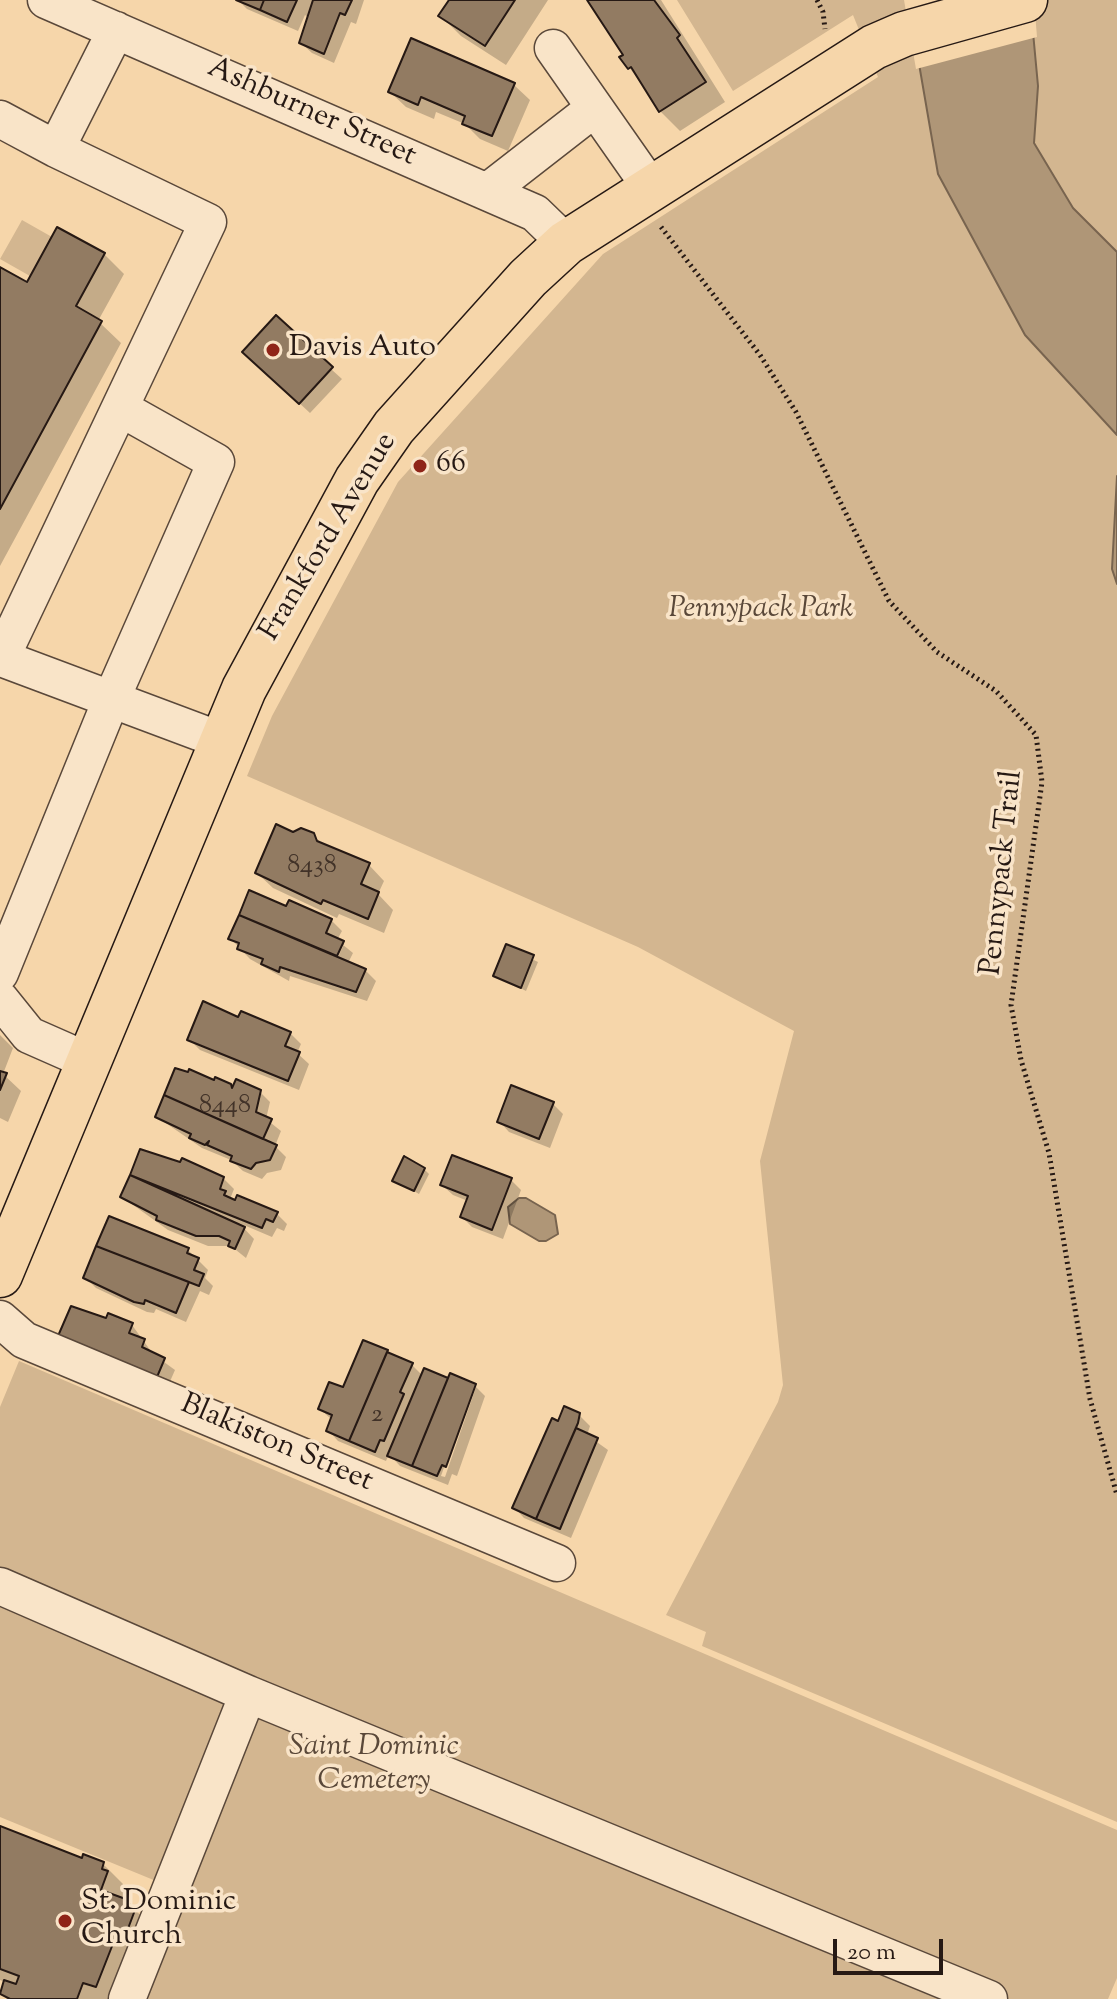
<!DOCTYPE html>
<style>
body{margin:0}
#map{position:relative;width:1117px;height:1999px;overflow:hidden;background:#f6d6aa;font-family:"Sorts Mill Goudy",serif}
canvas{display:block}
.scale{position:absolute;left:833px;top:1939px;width:110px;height:36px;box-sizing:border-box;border:4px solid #261914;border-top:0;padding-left:10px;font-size:24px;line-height:28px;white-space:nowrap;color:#261914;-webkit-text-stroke:6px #f9e4c8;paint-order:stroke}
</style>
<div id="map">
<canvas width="1117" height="1999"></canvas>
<div class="scale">20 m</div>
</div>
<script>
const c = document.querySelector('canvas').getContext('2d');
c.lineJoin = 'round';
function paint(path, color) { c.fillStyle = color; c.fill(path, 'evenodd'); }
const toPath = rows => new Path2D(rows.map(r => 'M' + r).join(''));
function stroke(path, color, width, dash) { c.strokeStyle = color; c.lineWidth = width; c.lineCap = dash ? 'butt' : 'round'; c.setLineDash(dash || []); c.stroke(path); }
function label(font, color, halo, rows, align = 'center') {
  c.font = font + ' "Sorts Mill Goudy",serif'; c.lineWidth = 7; c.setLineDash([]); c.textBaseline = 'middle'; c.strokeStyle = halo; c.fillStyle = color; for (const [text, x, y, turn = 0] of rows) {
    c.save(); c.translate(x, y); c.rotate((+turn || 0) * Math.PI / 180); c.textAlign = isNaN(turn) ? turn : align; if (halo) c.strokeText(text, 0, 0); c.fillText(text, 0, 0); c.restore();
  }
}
paint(toPath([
 [677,0,1117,0,1117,1822,702,1646,706,1632,666,1615,778,1402,783,1385,760,1161,794,1031,638,947,247,776,272,716,398,482,603,254,878,77,853,15,733,91],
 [22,220,52,237,30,276,0,259],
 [19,1361,1117,1830,1117,1978,1108,1999,132,1999,178,1890,0,1817,0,1407]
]), '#d3b690');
const water = toPath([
 [908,0,1030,0,1038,86,1034,143,1073,208,1117,252,1117,435,1025,335,938,174,908,0],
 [1117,476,1117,584,1112,569,1117,476],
 [519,1198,526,1198,555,1215,558,1234,546,1241,539,1241,510,1224,508,1207,519,1198]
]);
paint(water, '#af9677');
stroke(water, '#78644f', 2);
paint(toPath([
 [904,0,1034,0,1037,37,916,69]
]), '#f6d6aa');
paint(toPath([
 [238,0,364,0,356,24,351,22,334,63,312,53,301,43,311,20,305,15,298,31,247,9],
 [451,0,548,0,506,65,461,36,441,16],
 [590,0,661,0,725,102,680,131,660,111,622,57,625,55],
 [514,85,530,100,508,151,480,139,465,124,436,112,434,119,406,107,390,92],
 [104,254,124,274,98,321,121,343,0,566,0,269,28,284],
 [255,362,331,369,342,379,310,413],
 [293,834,313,835,325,847,369,865,384,881,378,894,393,910,384,933,339,914,337,918,273,888,257,873],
 [250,893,288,909,331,920,342,931,337,940,353,953,348,963,365,970,376,981,367,1001,290,976,289,981,250,959,230,938],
 [340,944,344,944,334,966,331,965],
 [507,947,538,962,526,991,495,975],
 [290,1033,301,1044,297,1053,309,1064,299,1090,200,1050,189,1039],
 [0,1035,13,1048,3,1074,21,1091,8,1122,0,1118],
 [215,1083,234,1090,260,1092,270,1102,266,1119,281,1131,275,1146,286,1157,281,1170,267,1173,262,1179,243,1171,231,1160,202,1148,157,1117],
 [553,1104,563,1114,550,1148,509,1132,499,1121],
 [141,1152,223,1178,234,1189,230,1199,277,1214,287,1224,284,1231,277,1228,272,1237,239,1223,254,1239,246,1258,231,1246,208,1246,168,1230,122,1197],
 [424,1169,429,1174,419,1194,394,1180],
 [511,1180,521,1190,503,1239,472,1227,462,1217,468,1201,453,1195,442,1185],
 [188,1250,208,1270,205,1278,213,1286,209,1295,200,1291,186,1322,156,1309,154,1313,147,1312,96,1288,85,1277],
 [107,1320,132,1325,153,1354,175,1370,168,1386,70,1346],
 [411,1364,423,1376,474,1385,485,1396,457,1476,452,1474,448,1485,400,1466,389,1454,386,1461,338,1441,328,1430,331,1419,320,1409,344,1390],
 [472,1387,476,1387,445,1477,441,1476],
 [579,1415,590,1426,587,1435,608,1450,571,1538,524,1518,514,1507,559,1424],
 [0,1828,83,1860,103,1864,123,1884,122,1888,127,1893,124,1901,150,1923,119,1999,7,1999,1,1993,5,1982,0,1980]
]), '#0003');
const building = toPath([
 [236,0,264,0,260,10,236,0],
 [264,0,297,0,287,22,260,10,264,0],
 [313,0,352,0,345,15,340,13,324,54,299,43,313,0],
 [449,0,515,0,485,46,438,16,449,0],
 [587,0,654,0,680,35,677,38,706,82,659,112,631,67,628,69,619,57,623,55,587,0],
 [411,38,515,83,492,136,462,124,465,116,421,97,418,105,388,92,411,38],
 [57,227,105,253,76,306,102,321,0,509,0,267,27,282,57,227],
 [276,315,333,367,299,404,242,352,276,315],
 [276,824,293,832,301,828,314,833,317,841,370,863,361,884,379,892,368,919,323,900,321,904,255,873,276,824],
 [249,890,286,906,289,900,332,919,326,933,344,941,337,956,239,915,249,890],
 [239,915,366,969,356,992,280,967,279,972,261,964,263,959,237,949,239,943,228,939,239,915],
 [506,944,534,955,521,988,493,976,506,944],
 [203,1001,238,1017,241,1011,291,1032,285,1046,300,1052,288,1081,187,1040,203,1001],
 [175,1068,188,1072,189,1069,214,1080,215,1077,231,1084,232,1088,236,1079,261,1090,256,1112,272,1119,263,1139,164,1095,175,1068],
 [0,1071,7,1073,0,1090,0,1071],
 [511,1085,554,1102,539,1139,497,1122,511,1085],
 [164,1095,277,1145,270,1160,256,1163,251,1169,230,1161,232,1156,207,1145,209,1141,205,1145,189,1138,191,1134,155,1117,164,1095],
 [140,1149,180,1162,182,1158,224,1177,220,1189,226,1191,224,1195,235,1200,237,1195,278,1212,273,1222,266,1219,262,1228,130,1175,140,1149],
 [452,1155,512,1178,492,1230,460,1217,468,1196,440,1185,452,1155],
 [404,1156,425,1168,414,1191,392,1181,404,1156],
 [130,1175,245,1227,235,1249,228,1246,230,1241,219,1236,196,1236,156,1220,157,1216,120,1197,130,1175],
 [109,1216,189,1248,187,1253,199,1258,194,1270,204,1274,199,1286,96,1246,109,1216],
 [96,1246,189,1282,176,1313,145,1300,144,1304,134,1302,83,1278,96,1246],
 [71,1306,106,1318,108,1313,133,1323,129,1333,145,1339,142,1347,165,1358,157,1377,58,1336,71,1306],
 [363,1340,388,1350,349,1441,326,1431,332,1415,318,1409,329,1382,343,1387,363,1340],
 [387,1352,413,1363,400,1392,404,1394,384,1441,380,1440,375,1452,349,1441,387,1352],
 [424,1368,448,1378,412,1466,387,1456,424,1368],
 [450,1373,476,1384,446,1467,442,1465,437,1476,412,1466,450,1373],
 [564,1406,580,1413,578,1423,536,1519,512,1508,552,1418,558,1421,564,1406],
 [576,1428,598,1438,560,1529,536,1519,576,1428],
 [0,1826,82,1858,83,1854,104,1862,102,1869,108,1871,101,1890,131,1901,129,1908,135,1910,126,1934,118,1931,96,1987,83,1983,77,1999,10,1999,0,1994,4,1980,16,1984,19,1976,0,1969,0,1826]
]);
paint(building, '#927b62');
stroke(building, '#261914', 2);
const minor = toPath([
 [46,0,535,213,566,243],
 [553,48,651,188],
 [0,119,56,149,116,30],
 [56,149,208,222,1,658,220,740],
 [487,192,595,108],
 [0,973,111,700,216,462,120,408],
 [0,999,29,1035,88,1061],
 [0,1319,24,1340,557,1563],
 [0,1586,248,1694,127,1999],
 [248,1694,989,1999]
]);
const major = toPath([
 [0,1275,244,689,357,480,394,427,528,278,566,243,874,47,904,34,1025,0]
]);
stroke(minor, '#5a483a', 39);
stroke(major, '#261914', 47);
stroke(toPath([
 [817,0,823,12,825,29],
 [661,227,760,355,796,412,889,601,937,652,996,691,1036,735,1042,782,1011,1005,1021,1060,1049,1153,1090,1399,1117,1495]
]), '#261914', 5, [2, 4]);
stroke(minor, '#f9e4c8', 36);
stroke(major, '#f6d6aa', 44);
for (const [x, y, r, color] of [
 [273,350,8,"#8f2418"],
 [420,466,8,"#8f2418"],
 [65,1921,8,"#8f2418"]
]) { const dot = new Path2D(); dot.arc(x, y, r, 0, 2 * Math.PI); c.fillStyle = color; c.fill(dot); stroke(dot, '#f9e4c8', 3); }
label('26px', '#413228', null, [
 ["8438",312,868],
 ["8448",225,1108],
 ["2",377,1417]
]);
label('30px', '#261914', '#f9e4c8', [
 ["Ashburner Street",311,114,24],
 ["Frankford Avenue",330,538,-59],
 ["Pennypack Trail",1004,873,-84],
 ["Blakiston Street",276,1445,23]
]);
label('30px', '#261914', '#f9e4c8', [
 ["Davis Auto",289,350],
 ["66",436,466],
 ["St. Dominic",81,1904],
 ["Church",81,1938]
], 'left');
label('italic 30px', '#5a4839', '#f9e4c8', [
 ["Pennypack Park",761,611],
 ["Saint Dominic",374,1749],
 ["Cemetery",374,1783]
]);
</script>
